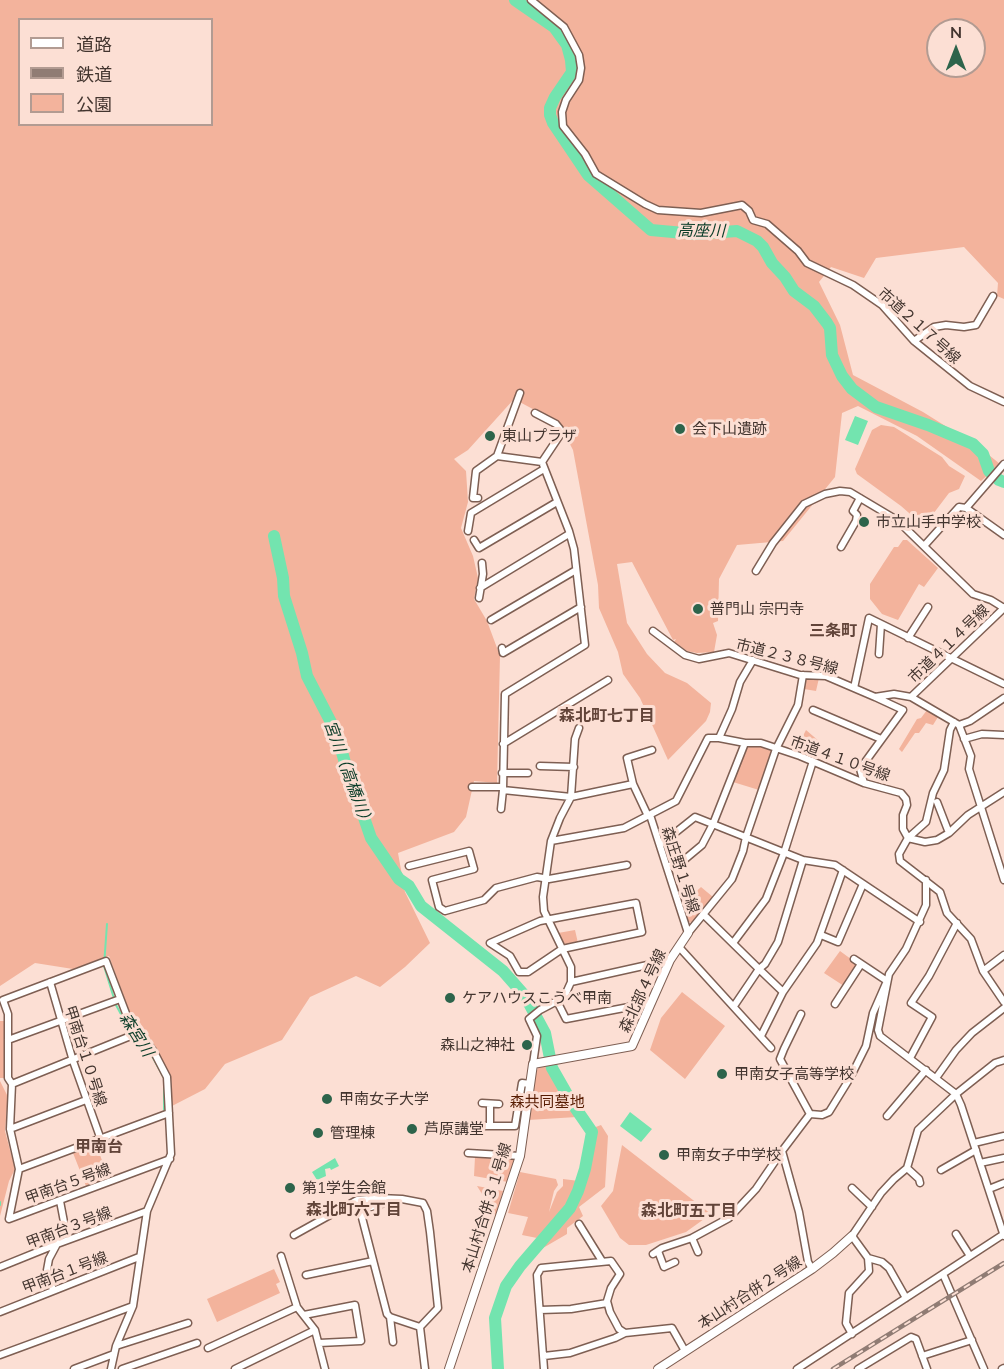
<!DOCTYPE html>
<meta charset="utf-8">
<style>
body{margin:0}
#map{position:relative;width:1004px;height:1369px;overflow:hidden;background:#fcdfd4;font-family:Mulish,"Noto Sans JP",sans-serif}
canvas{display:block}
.legend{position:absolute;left:18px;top:18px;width:195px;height:108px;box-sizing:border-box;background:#fcdfd4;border:2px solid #b29b92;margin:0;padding:8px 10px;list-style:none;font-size:18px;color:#43352f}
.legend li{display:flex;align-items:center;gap:12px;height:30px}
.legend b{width:30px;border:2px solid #b29b92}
.north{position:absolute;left:926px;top:18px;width:60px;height:60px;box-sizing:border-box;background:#fcdfd4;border:2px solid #b29b92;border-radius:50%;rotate:0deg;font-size:16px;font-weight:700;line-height:24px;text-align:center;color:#43352f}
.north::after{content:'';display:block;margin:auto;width:21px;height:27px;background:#2d644b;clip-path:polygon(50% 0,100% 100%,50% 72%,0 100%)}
</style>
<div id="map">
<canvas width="1004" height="1369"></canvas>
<ul class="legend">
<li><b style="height:8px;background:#fff"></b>道路</li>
<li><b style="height:8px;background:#907c74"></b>鉄道</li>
<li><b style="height:16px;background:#f3b39c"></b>公園</li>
</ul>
<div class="north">N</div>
</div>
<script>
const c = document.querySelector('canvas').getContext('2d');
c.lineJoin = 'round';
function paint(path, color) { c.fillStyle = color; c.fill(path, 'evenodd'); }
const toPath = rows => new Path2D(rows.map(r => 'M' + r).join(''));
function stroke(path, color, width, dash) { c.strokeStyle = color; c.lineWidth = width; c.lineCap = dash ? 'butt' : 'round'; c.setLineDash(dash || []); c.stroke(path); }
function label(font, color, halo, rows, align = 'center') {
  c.font = font + ' Mulish,"Noto Sans JP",sans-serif'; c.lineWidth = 6; c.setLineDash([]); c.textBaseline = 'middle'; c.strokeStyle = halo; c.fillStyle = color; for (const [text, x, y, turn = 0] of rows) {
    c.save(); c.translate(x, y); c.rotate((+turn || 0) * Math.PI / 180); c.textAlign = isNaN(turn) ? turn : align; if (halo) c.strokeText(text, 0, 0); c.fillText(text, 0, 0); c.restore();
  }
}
paint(toPath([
 [0,0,1004,0,1004,299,997,296,998,283,964,247,876,258,864,278,831,267,819,282,840,325,853,375,923,412,979,447,1000,464,981,481,917,436,858,406,842,413,835,477,783,541,737,545,719,579,718,621,713,623,717,635,714,652,697,653,687,651,674,642,676,639,673,640,632,562,617,564,627,623,647,654,665,673,687,683,711,703,710,712,706,721,668,760,640,698,623,674,618,652,599,608,598,585,573,450,559,423,514,399,468,450,454,459,466,471,468,502,461,528,473,556,478,578,474,599,487,621,500,656,497,783,474,781,466,817,454,832,398,853,405,892,430,943,405,967,380,987,356,976,310,997,282,1040,225,1064,205,1089,172,1106,171,1077,156,1049,131,1016,109,956,73,969,35,963,0,986],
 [20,20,212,20,212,124,20,124],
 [938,30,974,30,974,66,938,66],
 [881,425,894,427,942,457,949,466,965,476,959,489,949,493,924,526,901,506,857,474,855,469,872,430],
 [903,540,907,540,938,568,924,587,919,584,898,620,882,614,870,599,870,584,894,547,898,547],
 [807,678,819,678,816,691,804,689],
 [927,710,938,717,933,725,926,723,919,733,915,733,902,752,899,749,917,719,921,718],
 [806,730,820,742,812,757,796,750],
 [747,746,761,746,774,750,759,790,733,782],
 [701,887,713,897,692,923,687,921,682,905],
 [575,930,578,943,570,945,562,943,558,933],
 [840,951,859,965,844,986,824,973],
 [682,992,725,1026,685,1079,650,1050,661,1018],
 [0,1021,5,1021,5,1078,0,1078],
 [547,1066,556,1085,577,1117,528,1120,536,1072,539,1067],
 [0,1081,8,1097,5,1131,15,1169,9,1181,0,1216],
 [601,1125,608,1136,605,1187,579,1207,583,1216,567,1228,567,1234,543,1248,529,1261,522,1271,517,1268,537,1238,522,1235,528,1217,508,1213,520,1172,556,1179,558,1185,554,1191,549,1212,557,1192,563,1186,563,1179,579,1181,588,1130],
 [96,1144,108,1177,86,1186,73,1153],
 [622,1145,711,1214,686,1232,646,1245,629,1245,620,1238,601,1206,613,1191],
 [475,1157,516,1159,508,1182,474,1176],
 [477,1186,503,1191,496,1216],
 [274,1269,280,1282,276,1284,280,1293,217,1322,207,1299]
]), '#f3b39c');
paint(toPath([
 [855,416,868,421,858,445,845,440],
 [630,1112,652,1129,641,1142,620,1126],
 [335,1158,339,1166,331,1170,330,1168,325,1169,326,1176,317,1180,312,1172]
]), '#73e4af');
stroke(toPath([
 [107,924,104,966,116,1005,123,1018,131,1031,151,1054,164,1078,164,1110],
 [0,1202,0,1205]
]), '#73e4af', 2);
stroke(toPath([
 [515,0,554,27,567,45,571,60,572,72,555,97,550,108,550,115,553,123,588,175,651,230,695,234,737,231,757,241,763,247,772,263,785,277,794,291,814,306,827,323,830,328,832,355,842,376,852,389,876,407,928,425,973,444,983,454,989,471,999,480,1004,482],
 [274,536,283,578,284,596,302,653,307,676,336,732,346,766,360,797,361,809,371,838,399,879,409,886,421,906,503,971,525,996,545,1033,552,1068,572,1103,592,1132,585,1169,578,1191,570,1208,520,1266,506,1286,495,1318,498,1369]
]), '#73e4af', 12);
const minor = toPath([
 [531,0,564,27,579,55,581,68,579,80,566,100,562,112,563,126,585,154,596,174,645,204,658,210,701,213,742,205,749,211,753,220,767,224,798,251,807,263,853,285,882,305,914,341,970,386,1004,402],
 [914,341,934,327,946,325,964,327,976,325,993,296],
 [535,413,556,424,560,429,560,435,542,462],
 [497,456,520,393],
 [478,498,473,498,476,471,497,456,542,462,569,531,574,549,585,645,505,694,503,790,571,797,633,784],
 [966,508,1004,535],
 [468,531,471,513,544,469],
 [474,540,479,548,557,502],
 [924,546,959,507,966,508,1004,464],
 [841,547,856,521,857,515,853,511,860,498],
 [756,571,773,543,804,504,825,494,840,491,850,492,897,520,973,594,991,600,1004,608],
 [480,588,569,534],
 [479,598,483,574,482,563],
 [491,620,576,570],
 [653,631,685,655,699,659,729,653,800,675,826,676,875,697,894,694,911,697,959,725,971,756,969,769,1004,880],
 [908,638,928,607],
 [502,648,503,653,581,607],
 [879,654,881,624],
 [854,688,869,618,1004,684],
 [911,697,1004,608],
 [813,710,881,739],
 [954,722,950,730,944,770,933,793,926,822,908,838,899,854,900,861,940,892,947,913,971,939,983,971,1004,1002],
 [959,725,970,721,1004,698],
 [719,738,745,743,761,743,800,756,864,783,901,793,906,799,907,805,903,815,903,829,908,838,925,842,937,840,949,833,968,815,1004,792],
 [964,739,982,734,1004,735],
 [503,744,608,680],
 [540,766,574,767],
 [502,773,528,773],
 [864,783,860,769,903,710,875,697],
 [472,787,502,787],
 [937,802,949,833],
 [501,809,503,790],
 [650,815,688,933,732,879,743,851,746,837,776,749,798,705,803,675],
 [648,816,633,784,627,758,652,750],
 [551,841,624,828,676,801,708,738,719,738,732,709,740,682,753,660],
 [661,844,695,817,803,860,835,865,920,922],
 [409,866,469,851,474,869,432,880,439,907,445,911,484,900,496,888,537,877,549,879,627,865],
 [667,867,684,860,702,845,713,824,745,743],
 [926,880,926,905,906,949,889,974,878,1030,880,1036,956,1094,961,1105,1004,1236],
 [636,903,642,932,562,949,528,972,519,972,510,956,490,943,540,921,636,903],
 [704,915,759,969,734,1006],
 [821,935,838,942,863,884],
 [733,943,766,899,784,853,813,761],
 [679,947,771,1048],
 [983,971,1004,955],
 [50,982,73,1061,100,1137],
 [571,982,670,960],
 [783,992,759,969,765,964,778,942,803,860],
 [557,1001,566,1019,650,1003],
 [835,1004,861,964],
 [801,1014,784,1049,780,1059,810,1114,782,1151,799,1212,808,1262,812,1269],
 [761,1036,783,992,817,943,843,870],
 [8,1040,120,999],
 [910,1058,932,1017,911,1003,929,976,957,923],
 [533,1064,537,1036,529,1019,540,1010,557,1001,566,993,571,982,571,967,544,911,543,897,551,841,560,818,571,797,575,739,579,728],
 [936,1078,956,1050,972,1033,1004,1008],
 [12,1084,138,1033],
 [482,1103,499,1104],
 [490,1104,490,1126],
 [810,1114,822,1115,829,1112,850,1078,866,1046,873,1013,887,981,854,959],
 [887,1116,926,1070],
 [471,1126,515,1126,522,1083,530,1084],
 [10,1129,86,1100],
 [974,1143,1004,1136],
 [468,1153,520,1156],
 [980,1163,1004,1158],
 [907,1168,919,1179,920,1183],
 [19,1169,169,1113],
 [941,1170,976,1150],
 [852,1188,872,1207],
 [989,1189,1004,1183],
 [396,1200,360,1210,387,1314,390,1317,420,1327],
 [9,1219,19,1169,10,1129,12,1084,8,1078,8,1014,3,1000,106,961,127,1016,154,1052,167,1077,171,1154,147,1211,133,1306,116,1346,111,1369],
 [9,1219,170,1159],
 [579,1224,602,1261],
 [956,1234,970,1256],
 [294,1235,357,1200,379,1198,402,1199,423,1203,427,1211,430,1232,438,1308,420,1327],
 [692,1238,698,1252],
 [658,1251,664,1267,675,1262],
 [653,1254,662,1248,692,1238,729,1218,756,1189,782,1151],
 [281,1256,297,1307,315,1330,325,1369],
 [868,1258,882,1262,889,1268,906,1298],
 [0,1267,57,1244,147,1211],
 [943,1274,984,1369],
 [306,1275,373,1261],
 [53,1290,47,1270,49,1259,57,1244,64,1222,60,1201],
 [540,1310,571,1309,607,1303],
 [0,1312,139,1257],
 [304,1315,355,1305,361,1341,319,1343],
 [390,1317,393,1342],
 [420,1327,425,1369],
 [852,1334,846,1323,849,1293,869,1271,868,1258,852,1236,881,1193,894,1179,907,1168,918,1130,956,1094,995,1063,1004,1060],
 [116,1346,188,1323],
 [208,1348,297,1307],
 [0,1355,133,1306],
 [544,1356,570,1353,615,1338,625,1333],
 [922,1356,972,1340],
 [74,1369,114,1354],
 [122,1369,197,1343],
 [235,1369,315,1330],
 [544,1369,537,1275,541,1268,611,1261,620,1274,611,1288,607,1301,610,1312,619,1329,625,1333,672,1328,685,1351],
 [797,1369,1004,1234],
 [858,1369,911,1337,916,1339,927,1369],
 [1002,1369,1004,1368]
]);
const tertiary = toPath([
 [449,1369,520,1156,533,1064,632,1046,670,960,688,933],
 [658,1369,812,1269,833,1253,852,1236]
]);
stroke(minor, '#7e5f53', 9);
stroke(tertiary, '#7e5f53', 10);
stroke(minor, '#fff', 6);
stroke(tertiary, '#fff', 8);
const rail = toPath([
 [833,1369,1004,1263]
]);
stroke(rail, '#907c74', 4.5);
stroke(rail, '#fcdfd4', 2, [7]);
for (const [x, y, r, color] of [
 [680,429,6,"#2d644b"],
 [490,436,6,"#2d644b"],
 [864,522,6,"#2d644b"],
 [698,609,6,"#2d644b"],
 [450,998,6,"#2d644b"],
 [527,1045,6,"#2d644b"],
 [722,1074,6,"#2d644b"],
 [327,1099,6,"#2d644b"],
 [412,1129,6,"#2d644b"],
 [318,1133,6,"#2d644b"],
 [664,1155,6,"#2d644b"],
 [290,1188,6,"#2d644b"]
]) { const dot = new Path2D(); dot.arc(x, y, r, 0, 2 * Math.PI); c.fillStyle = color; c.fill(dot); stroke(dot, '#fcdfd4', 2); }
label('15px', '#43352f', '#fcdfd4', [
 ["市道２１７号線",919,326,42],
 ["市道４１４号線",949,644,-44],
 ["市道２３８号線",787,657,14],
 ["市道４１０号線",840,759,20],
 ["森庄野１号線",680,870,72],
 ["森北部４号線",643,991,-65],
 ["甲南台１０号線",85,1056,72],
 ["甲南台５号線",68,1184,-20],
 ["本山村合併３１号線",487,1208,-73],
 ["甲南台３号線",69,1228,-21],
 ["甲南台１号線",65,1273,-21],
 ["本山村合併２号線",750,1293,-33]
]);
label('15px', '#43352f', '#fcdfd4', [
 ["会下山遺跡",692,429],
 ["東山プラザ",502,436],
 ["市立山手中学校",876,522],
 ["普門山 宗円寺",710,609],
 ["ケアハウスこうべ甲南",462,998],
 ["森山之神社",515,1045,"right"],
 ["甲南女子高等学校",734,1074],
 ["甲南女子大学",339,1099],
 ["芦原講堂",424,1129],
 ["管理棟",330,1133],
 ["甲南女子中学校",676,1155],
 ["第1学生会館",302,1188]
], 'left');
label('15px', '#571b01', '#fcdfd4', [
 ["森共同墓地",547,1102]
]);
label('italic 16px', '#0a3c28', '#fcdfd4', [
 ["高座川",701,231,1],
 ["宮川（高橋川）",348,774,70],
 ["森宮川",136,1035,58]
]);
label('bold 16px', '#624439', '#fcdfd4', [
 ["三条町",833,631],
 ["森北町七丁目",607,716],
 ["甲南台",99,1147],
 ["森北町六丁目",354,1210],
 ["森北町五丁目",689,1211]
]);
</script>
